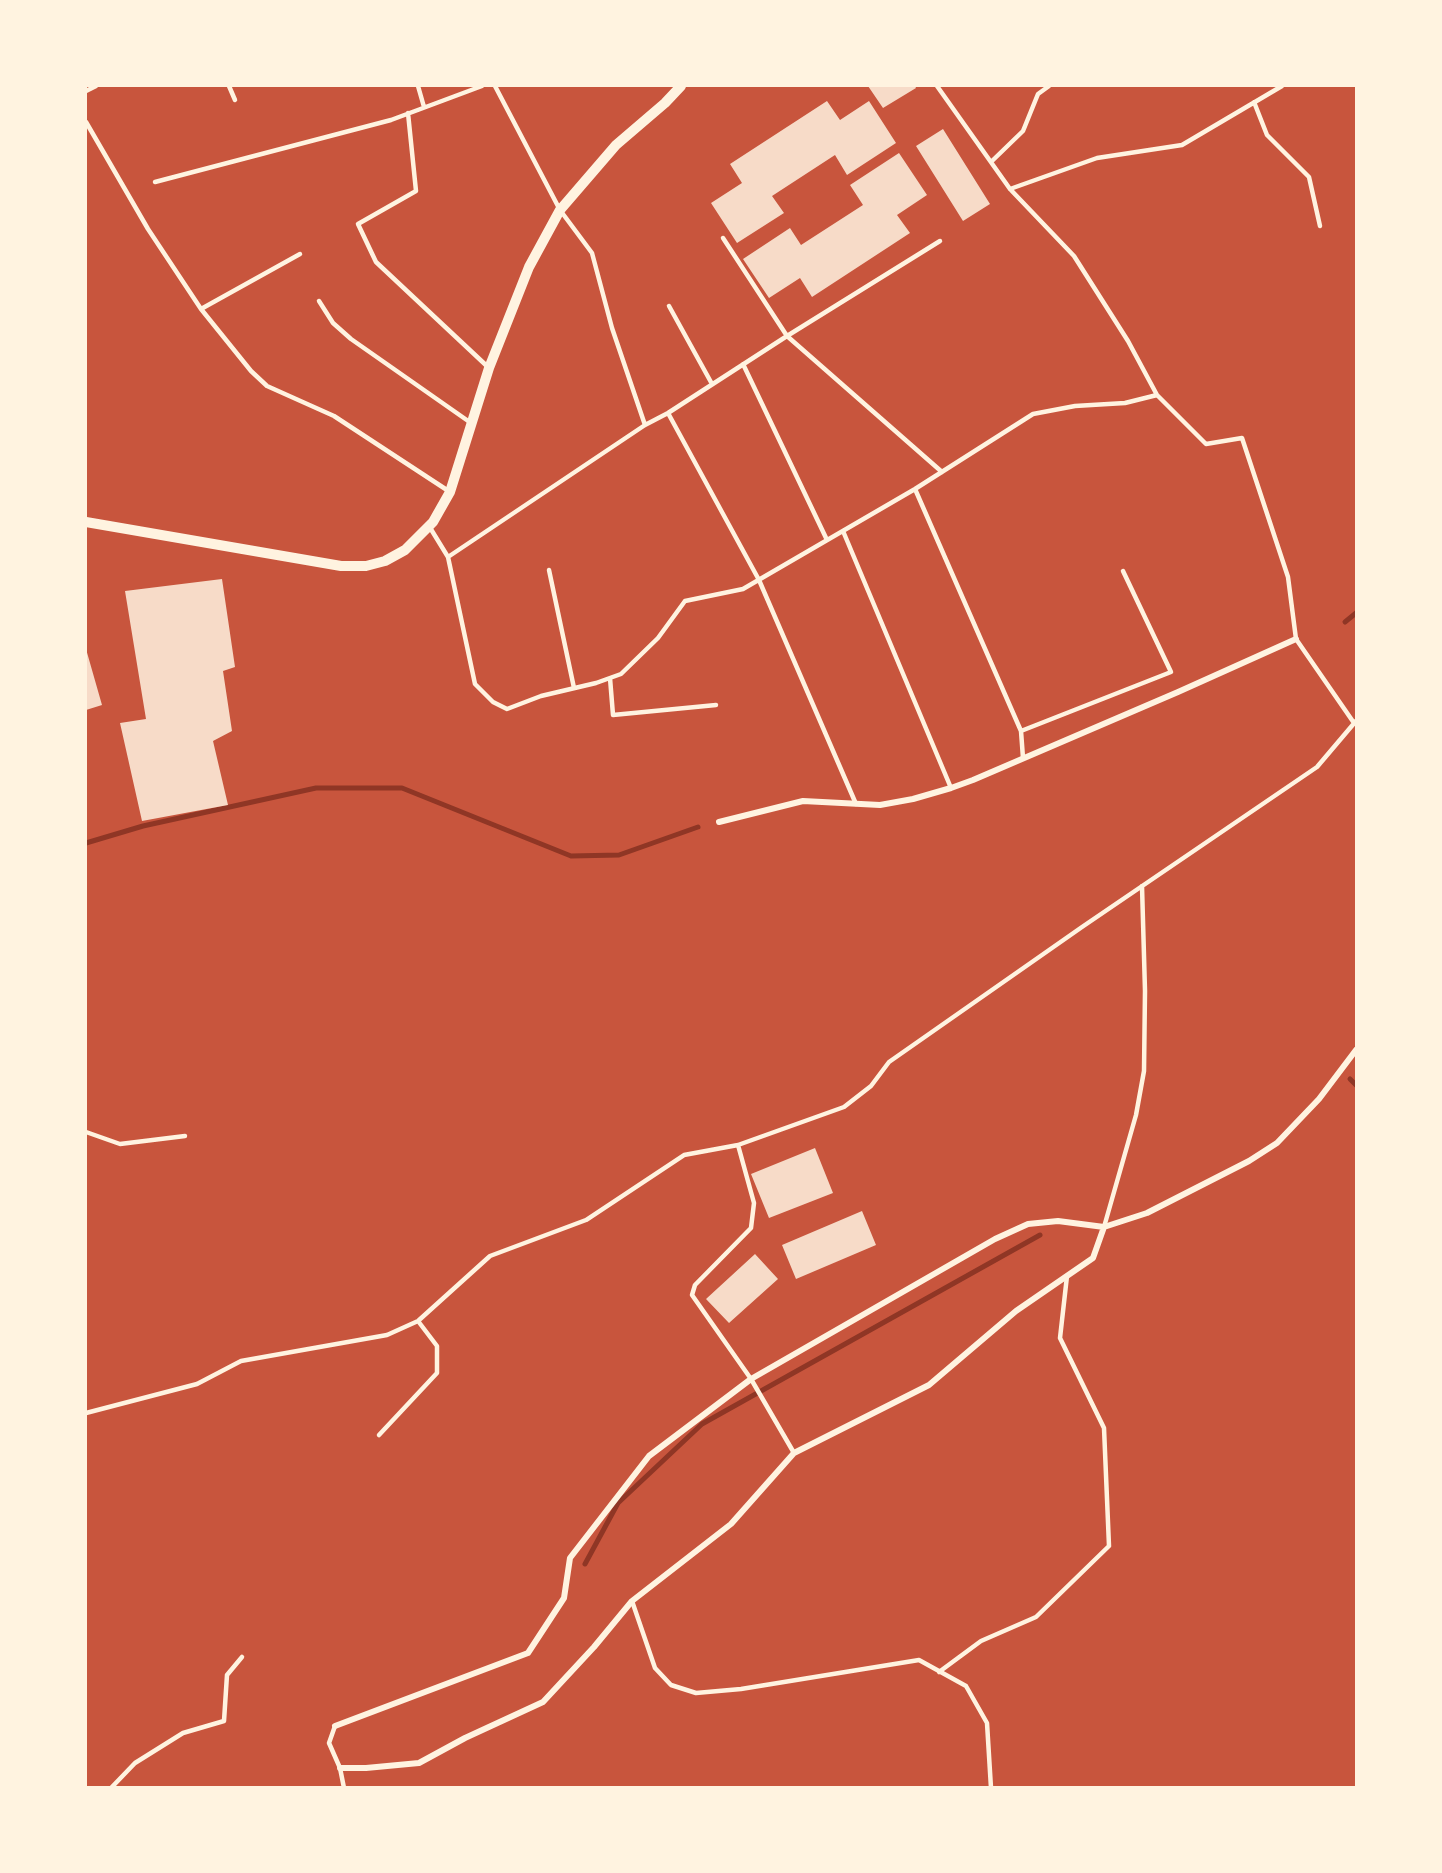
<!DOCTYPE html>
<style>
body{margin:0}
#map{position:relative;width:1442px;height:1873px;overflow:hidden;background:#c8553d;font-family:Overpass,sans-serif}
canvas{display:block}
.frame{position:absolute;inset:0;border:87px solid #fff3e0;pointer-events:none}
</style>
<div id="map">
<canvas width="1442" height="1873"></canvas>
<div class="frame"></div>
</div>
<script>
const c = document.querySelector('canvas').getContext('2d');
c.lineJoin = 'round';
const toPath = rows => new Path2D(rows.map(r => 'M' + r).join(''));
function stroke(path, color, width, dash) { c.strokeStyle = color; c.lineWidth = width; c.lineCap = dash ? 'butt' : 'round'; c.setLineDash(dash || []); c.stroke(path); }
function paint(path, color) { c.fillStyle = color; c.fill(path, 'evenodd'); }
stroke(toPath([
 [1345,622,1356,613],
 [86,843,143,826,316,788,402,788,571,856,619,855,698,827],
 [1350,1079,1356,1085],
 [585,1564,618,1503,702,1424,1040,1235]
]), '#8f3625', 5);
paint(toPath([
 [868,86,915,86,916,88,883,108],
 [827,101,840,120,869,101,896,143,847,175,835,155,772,196,784,213,737,243,711,203,742,183,730,164],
 [943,129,990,204,963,221,916,146],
 [899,153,927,195,897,215,910,233,812,297,800,278,769,298,743,259,790,228,801,245,863,205,850,185],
 [222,579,235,667,223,671,232,731,213,741,228,805,142,821,120,723,146,719,125,591],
 [86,649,102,705,86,710],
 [815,1148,833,1193,769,1218,751,1174],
 [862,1211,876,1245,796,1279,782,1245],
 [755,1254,778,1279,729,1323,706,1299]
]), '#f7dbc8');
stroke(toPath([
 [229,86,235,100],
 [418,86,424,107],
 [495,86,560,210,592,253,612,328,645,425],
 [86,91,96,86],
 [1254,102,1267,135,1309,177,1320,226],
 [408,113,416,191,358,224,376,262,489,368],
 [86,122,148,229,201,309,251,371,267,386,334,416,450,492],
 [992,161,1023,131,1038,94,1049,86],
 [155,182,391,120,482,86],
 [1010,189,1097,158,1182,145,1282,86],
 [723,238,787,336,668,413,645,425,448,557,475,684,493,702,507,709,541,696,596,683,621,674,658,638,685,601,743,589,915,489,1033,414,1075,406,1125,403,1157,395,1128,341,1074,256,1010,189,937,86],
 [940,241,787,336,942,472],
 [319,301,333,323,351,339,471,423],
 [669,306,712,384],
 [201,309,300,254],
 [743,364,827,540],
 [1157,395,1206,444,1242,438,1288,577,1296,639,1354,723],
 [668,413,759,580,856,804],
 [915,489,1021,731,1023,758],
 [429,526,448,557],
 [843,531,951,788],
 [549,570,574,688],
 [610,678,613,715,716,705],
 [1021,731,1171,672,1123,571],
 [86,1132,120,1144,185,1136],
 [738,1145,754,1203,751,1228,695,1285,692,1295,751,1379,794,1453],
 [1104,1227,1136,1115,1144,1071,1145,991,1142,886],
 [86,1413,197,1384,241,1361,387,1335,418,1321,490,1256,586,1220,684,1155,738,1145,844,1107,871,1086,889,1062,1082,927,1317,767,1356,721],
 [379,1435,437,1373,437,1346,418,1321],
 [632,1601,655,1668,671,1685,696,1693,741,1689,919,1660,966,1686,987,1723,991,1788],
 [939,1672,981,1641,1036,1617,1109,1546,1104,1428,1060,1338,1067,1276],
 [335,1726,329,1743,340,1768,344,1788],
 [111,1788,135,1763,183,1733,224,1721,227,1675,242,1657]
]), '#fff3e0', 4.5);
stroke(toPath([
 [719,822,803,801,880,805,913,799,951,788,973,780,1178,692,1296,639],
 [335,1726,528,1653,564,1598,570,1558,649,1456,751,1379,995,1239,1028,1224,1058,1221,1104,1227,1147,1213,1249,1161,1277,1143,1319,1099,1356,1050],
 [340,1768,366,1768,419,1763,465,1738,543,1702,594,1647,632,1601,731,1524,794,1453,929,1385,1016,1311,1093,1258,1104,1227]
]), '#fff3e0', 6);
stroke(toPath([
 [86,522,341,566,366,566,385,561,405,550,433,522,450,492,489,368,529,267,560,210,616,145,665,103,681,86]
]), '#fff3e0', 10);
</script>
